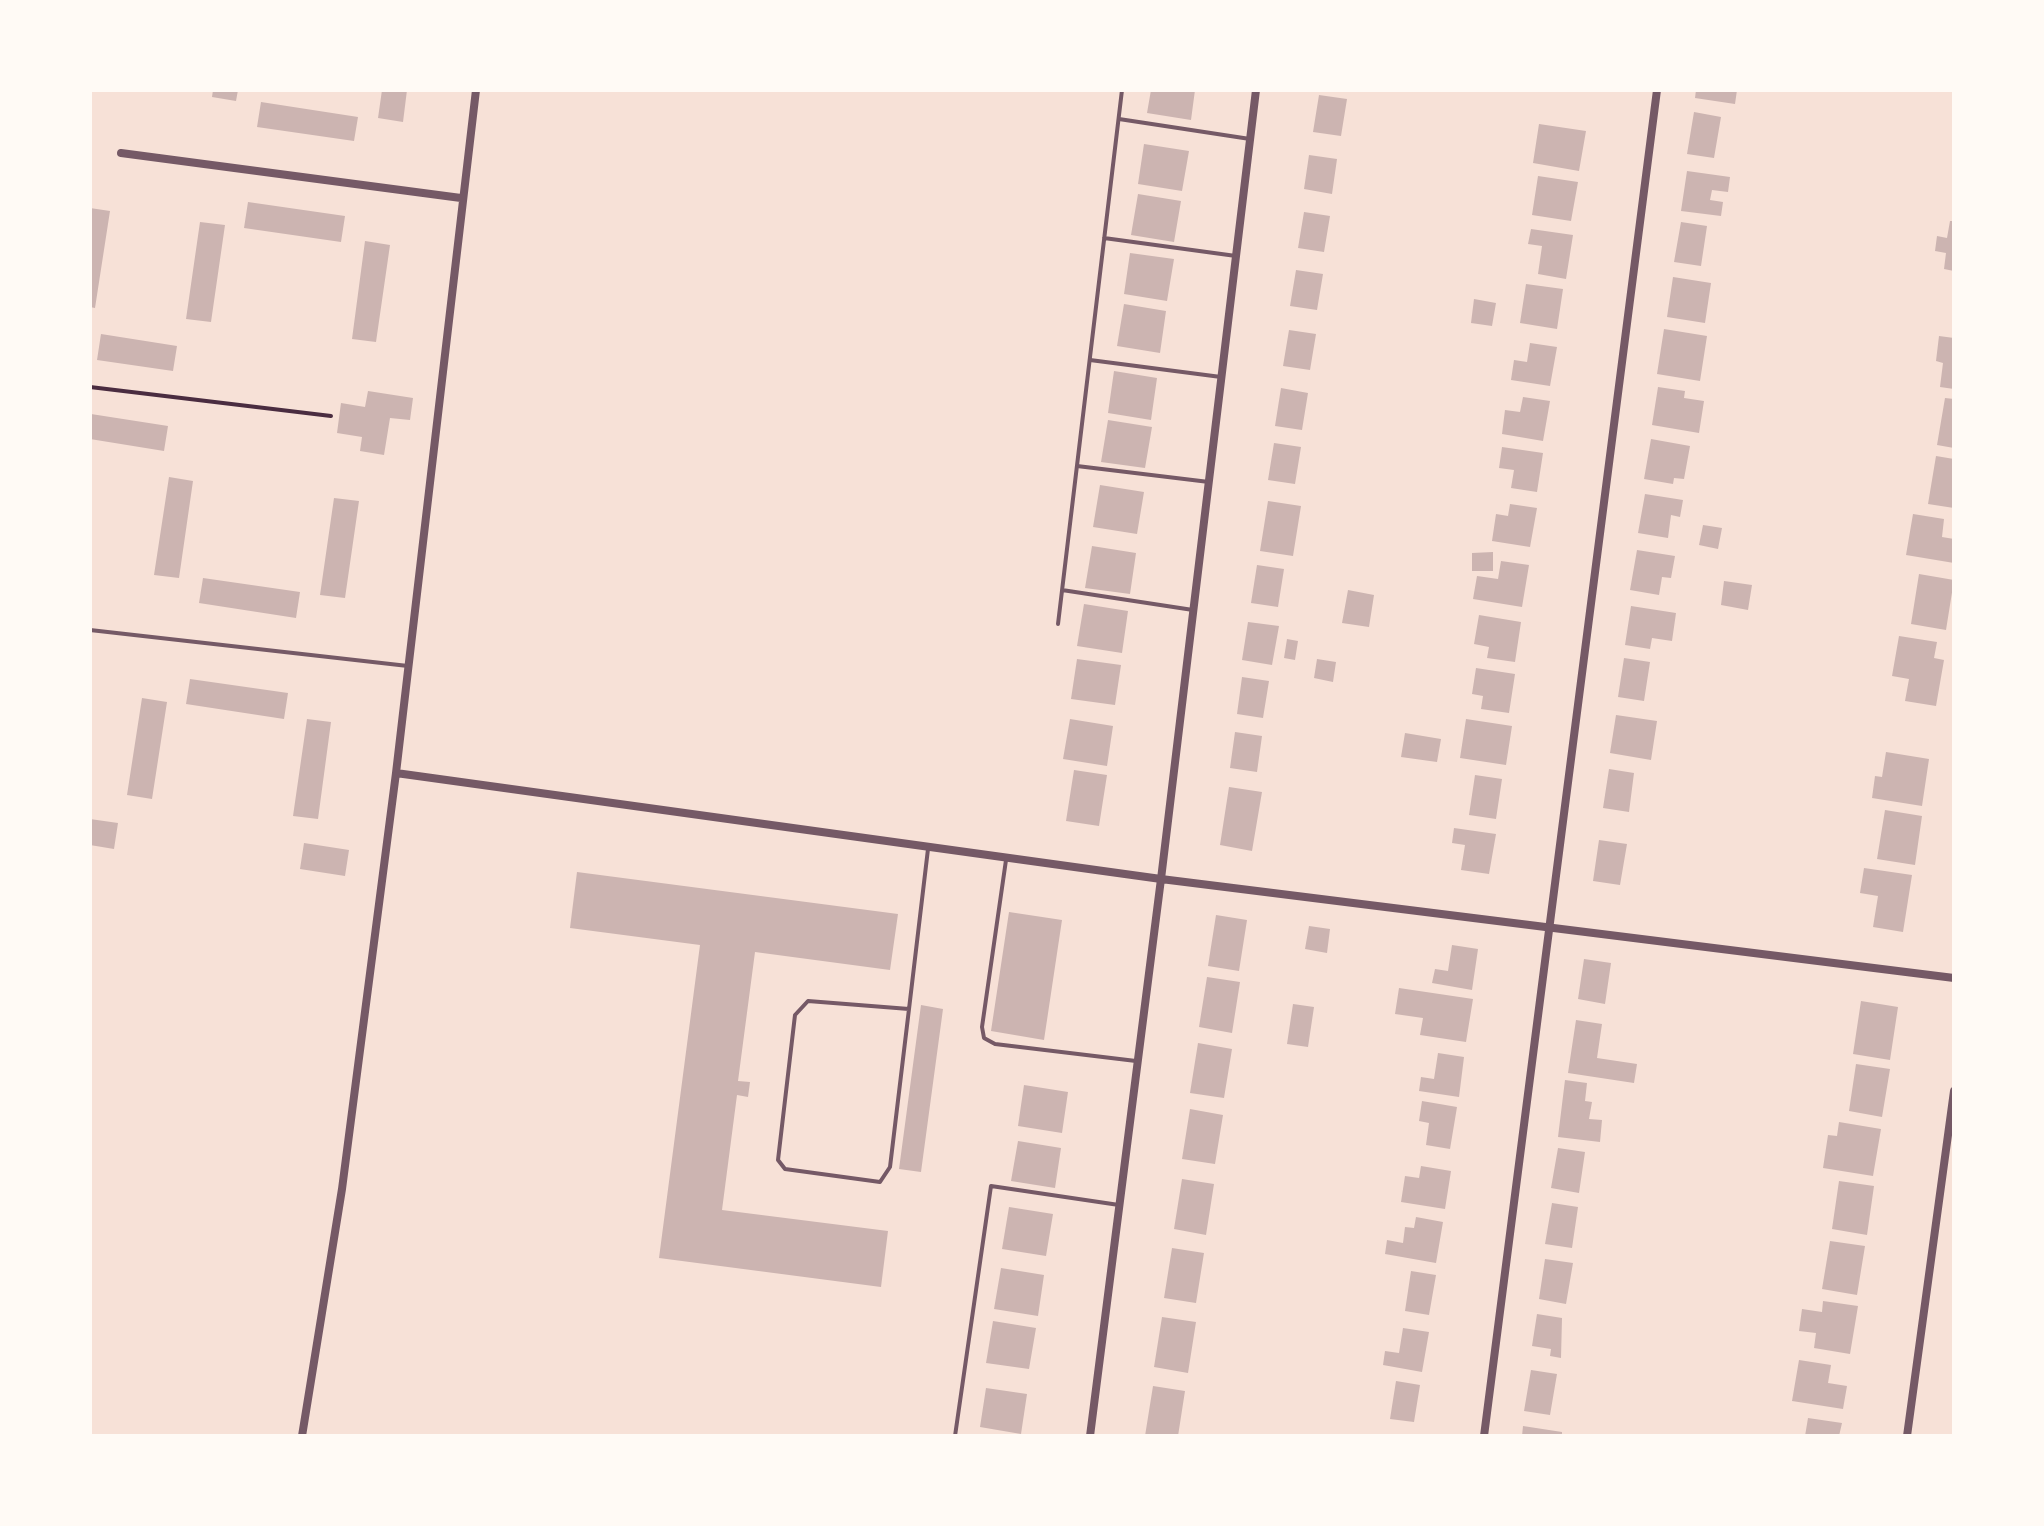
<!DOCTYPE html>
<style>
body{margin:0}
#map{position:relative;width:2044px;height:1526px;overflow:hidden;background:#f7e1d7;font-family:"Nunito Sans",sans-serif}
canvas{display:block}
.frame{position:absolute;inset:0;border:92px solid #fffaf5;pointer-events:none}
</style>
<div id="map">
<canvas width="2044" height="1526"></canvas>
<div class="frame"></div>
</div>
<script>
const c = document.querySelector('canvas').getContext('2d');
c.lineJoin = 'round';
function paint(path, color) { c.fillStyle = color; c.fill(path, 'evenodd'); }
const toPath = rows => new Path2D(rows.map(r => 'M' + r).join(''));
function stroke(path, color, width, dash) { c.strokeStyle = color; c.lineWidth = width; c.lineCap = dash ? 'butt' : 'round'; c.setLineDash(dash || []); c.stroke(path); }
paint(toPath([
 [213,90,238,90,236,101,212,97],
 [382,90,407,90,403,122,378,118],
 [1151,90,1195,90,1191,120,1147,113],
 [1696,90,1737,90,1735,104,1695,98],
 [1319,95,1347,99,1341,136,1313,132],
 [261,102,358,117,354,141,257,127],
 [1694,112,1721,117,1714,158,1687,154],
 [1539,124,1586,131,1579,171,1533,163],
 [1144,144,1189,151,1182,191,1138,184],
 [1309,155,1337,159,1332,194,1304,189],
 [1687,171,1730,177,1728,192,1712,190,1710,200,1723,202,1721,216,1681,211],
 [1538,176,1578,182,1571,221,1532,215],
 [1138,194,1181,201,1174,242,1131,235],
 [248,202,345,216,341,242,244,228],
 [90,208,110,211,95,308,90,307],
 [1304,212,1330,216,1324,252,1298,248],
 [1950,221,1954,221,1954,271,1944,269,1946,253,1935,251,1937,236,1947,238],
 [200,222,225,225,211,322,186,319],
 [1681,222,1707,226,1701,266,1674,262],
 [1531,229,1573,235,1566,279,1538,274,1542,246,1528,244],
 [365,241,390,245,376,342,352,339],
 [1130,253,1174,259,1167,301,1124,294],
 [1296,270,1323,274,1317,310,1290,306],
 [1673,277,1711,283,1705,323,1667,317],
 [1526,284,1563,289,1557,329,1520,323],
 [1474,299,1496,303,1492,326,1471,323],
 [1124,304,1166,311,1160,353,1117,346],
 [1664,329,1707,336,1700,381,1657,374],
 [1289,330,1316,334,1310,370,1283,366],
 [101,334,177,346,173,371,97,360],
 [1939,336,1954,338,1954,389,1940,387,1943,363,1936,361],
 [1530,343,1557,347,1550,386,1511,380,1514,360,1527,362],
 [1114,371,1157,378,1151,420,1108,413],
 [1658,387,1685,391,1684,398,1704,401,1699,433,1652,425],
 [1281,388,1308,393,1302,430,1275,426],
 [368,391,413,398,410,420,390,418,384,455,360,451,362,437,337,433,341,403,365,407],
 [1523,397,1550,401,1543,441,1502,434,1505,410,1520,412],
 [1945,398,1954,399,1954,448,1937,445],
 [91,414,168,426,164,451,90,439],
 [1108,420,1152,427,1145,468,1101,462],
 [1651,439,1690,446,1684,479,1674,478,1673,484,1644,479],
 [1274,443,1301,447,1295,484,1268,480],
 [1502,447,1543,453,1537,492,1511,488,1514,470,1499,468],
 [1936,456,1954,459,1954,508,1928,504],
 [169,477,193,481,179,578,154,575],
 [1100,485,1144,492,1137,534,1093,527],
 [1645,494,1683,500,1680,517,1671,515,1668,538,1638,533],
 [334,498,359,501,345,598,320,595],
 [1268,501,1301,506,1293,556,1260,551],
 [1510,504,1537,508,1530,547,1492,541,1496,514,1508,516],
 [1913,514,1944,519,1942,537,1954,539,1954,563,1906,555],
 [1703,525,1722,528,1718,549,1699,545],
 [1092,546,1136,553,1130,594,1085,588],
 [1637,550,1675,556,1671,578,1662,577,1659,595,1630,590],
 [1493,552,1493,571,1472,571,1472,553],
 [1501,561,1529,565,1522,607,1473,599,1477,576,1498,579],
 [1257,565,1284,569,1278,607,1251,603],
 [1919,574,1954,580,1946,630,1911,624],
 [203,578,300,592,296,618,199,603],
 [1724,581,1752,585,1748,610,1721,605],
 [1348,590,1374,595,1369,627,1342,623],
 [1084,604,1128,611,1122,653,1077,646],
 [1631,606,1676,613,1672,641,1652,638,1650,649,1625,645],
 [1479,615,1521,622,1515,662,1487,658,1489,647,1474,644],
 [1248,622,1279,626,1272,665,1242,660],
 [1899,636,1937,642,1934,658,1944,660,1936,706,1905,701,1909,679,1892,676],
 [1287,639,1298,641,1295,660,1284,658],
 [1624,658,1650,662,1644,701,1618,697],
 [1077,659,1121,665,1115,705,1071,699],
 [1317,659,1336,662,1333,682,1314,678],
 [1476,668,1515,674,1509,713,1481,709,1483,696,1472,694],
 [1242,677,1269,681,1263,718,1237,714],
 [190,679,288,693,284,719,186,704],
 [142,698,167,702,152,799,127,795],
 [1616,715,1657,721,1651,760,1610,753],
 [307,719,331,722,318,819,293,816],
 [1070,719,1113,726,1107,766,1063,759],
 [1466,719,1512,726,1506,765,1460,758],
 [1235,732,1262,736,1257,772,1230,768],
 [1405,733,1441,739,1437,762,1401,757],
 [1886,752,1929,759,1922,806,1872,798,1875,776,1882,777],
 [1609,769,1634,773,1629,812,1603,808],
 [1074,770,1107,775,1099,826,1066,821],
 [1475,775,1502,779,1496,819,1469,815],
 [1229,787,1262,792,1252,851,1220,845],
 [1885,810,1922,816,1915,865,1877,859],
 [90,819,118,823,114,849,90,845],
 [1454,828,1496,834,1489,874,1461,870,1465,845,1452,843],
 [1599,840,1627,844,1620,885,1593,881],
 [304,843,349,850,345,876,300,869],
 [1864,868,1912,875,1903,932,1873,927,1878,896,1860,893],
 [577,872,898,914,890,970,755,952,738,1081,750,1082,748,1097,737,1095,722,1210,888,1231,881,1287,659,1258,700,945,570,928],
 [1009,912,1062,920,1044,1040,991,1031],
 [1216,915,1247,920,1239,971,1208,966],
 [1309,926,1330,929,1327,953,1305,949],
 [1452,945,1478,949,1472,990,1432,983,1435,969,1448,971],
 [1584,959,1611,963,1605,1004,1578,999],
 [1207,977,1240,982,1232,1033,1199,1027],
 [1399,988,1473,999,1466,1042,1420,1035,1423,1018,1395,1014],
 [1861,1001,1898,1007,1890,1060,1853,1054],
 [1293,1004,1314,1007,1308,1047,1287,1044],
 [921,1005,943,1009,921,1172,899,1169],
 [1576,1020,1602,1024,1597,1058,1637,1064,1634,1083,1568,1073],
 [1198,1043,1232,1049,1224,1098,1190,1093],
 [1438,1053,1464,1057,1459,1097,1419,1091,1421,1077,1434,1079],
 [1856,1064,1890,1069,1882,1117,1849,1111],
 [1565,1080,1587,1083,1585,1101,1592,1102,1589,1119,1602,1120,1600,1142,1558,1137],
 [1024,1085,1068,1092,1062,1133,1018,1126],
 [1422,1101,1457,1107,1450,1149,1426,1145,1429,1123,1419,1121],
 [1190,1109,1223,1115,1215,1164,1182,1159],
 [1839,1122,1881,1129,1873,1176,1823,1168,1828,1135,1837,1136],
 [1018,1141,1061,1148,1055,1188,1011,1181],
 [1558,1148,1585,1152,1579,1193,1551,1188],
 [1421,1166,1451,1171,1445,1209,1401,1202,1405,1176,1419,1178],
 [1182,1179,1214,1184,1206,1235,1174,1229],
 [1839,1181,1874,1186,1867,1235,1832,1229],
 [1552,1203,1578,1207,1572,1248,1545,1244],
 [1009,1207,1053,1214,1046,1256,1002,1249],
 [1416,1217,1443,1222,1436,1263,1385,1254,1387,1240,1403,1243,1405,1227,1414,1228],
 [1830,1241,1865,1246,1857,1295,1822,1289],
 [1172,1248,1204,1253,1196,1303,1164,1298],
 [1545,1259,1573,1263,1566,1304,1539,1299],
 [1001,1268,1044,1275,1038,1316,994,1309],
 [1411,1271,1436,1275,1429,1315,1405,1311],
 [1823,1301,1858,1306,1850,1354,1814,1348,1816,1333,1799,1331,1802,1309,1822,1312],
 [1537,1314,1562,1318,1561,1358,1550,1356,1551,1349,1532,1346],
 [1162,1317,1196,1322,1188,1373,1154,1367],
 [993,1321,1036,1328,1029,1369,986,1363],
 [1403,1328,1429,1332,1422,1372,1383,1365,1385,1351,1399,1353],
 [1799,1360,1831,1365,1828,1383,1847,1386,1843,1409,1792,1401],
 [1531,1370,1557,1374,1550,1415,1524,1411],
 [1396,1381,1420,1385,1414,1422,1390,1419],
 [1153,1386,1185,1391,1178,1436,1145,1436],
 [986,1388,1027,1394,1021,1434,980,1427],
 [1808,1418,1842,1423,1839,1436,1805,1436],
 [1523,1426,1562,1432,1562,1436,1522,1436]
]), '#ccb4b1');
stroke(toPath([
 [90,387,331,416]
]), '#4a2c40', 4);
stroke(toPath([
 [1119,119,1250,139],
 [1104,238,1236,256],
 [1090,360,1221,377],
 [1077,466,1209,482],
 [1062,590,1193,610],
 [1058,624,1122,90],
 [90,630,408,666],
 [1006,860,982,1027,984,1038,995,1044,1136,1061],
 [909,1009,808,1001,795,1015,778,1160,785,1169,880,1182,890,1167,909,1009,928,849],
 [955,1436,991,1186,1119,1205]
]), '#755966', 4);
stroke(toPath([
 [121,153,461,198],
 [396,773,1161,879,1954,978],
 [302,1436,342,1189,396,773,476,90],
 [1090,1436,1161,879,1256,90],
 [1484,1436,1657,90],
 [1907,1436,1954,1091]
]), '#755966', 8);
</script>
